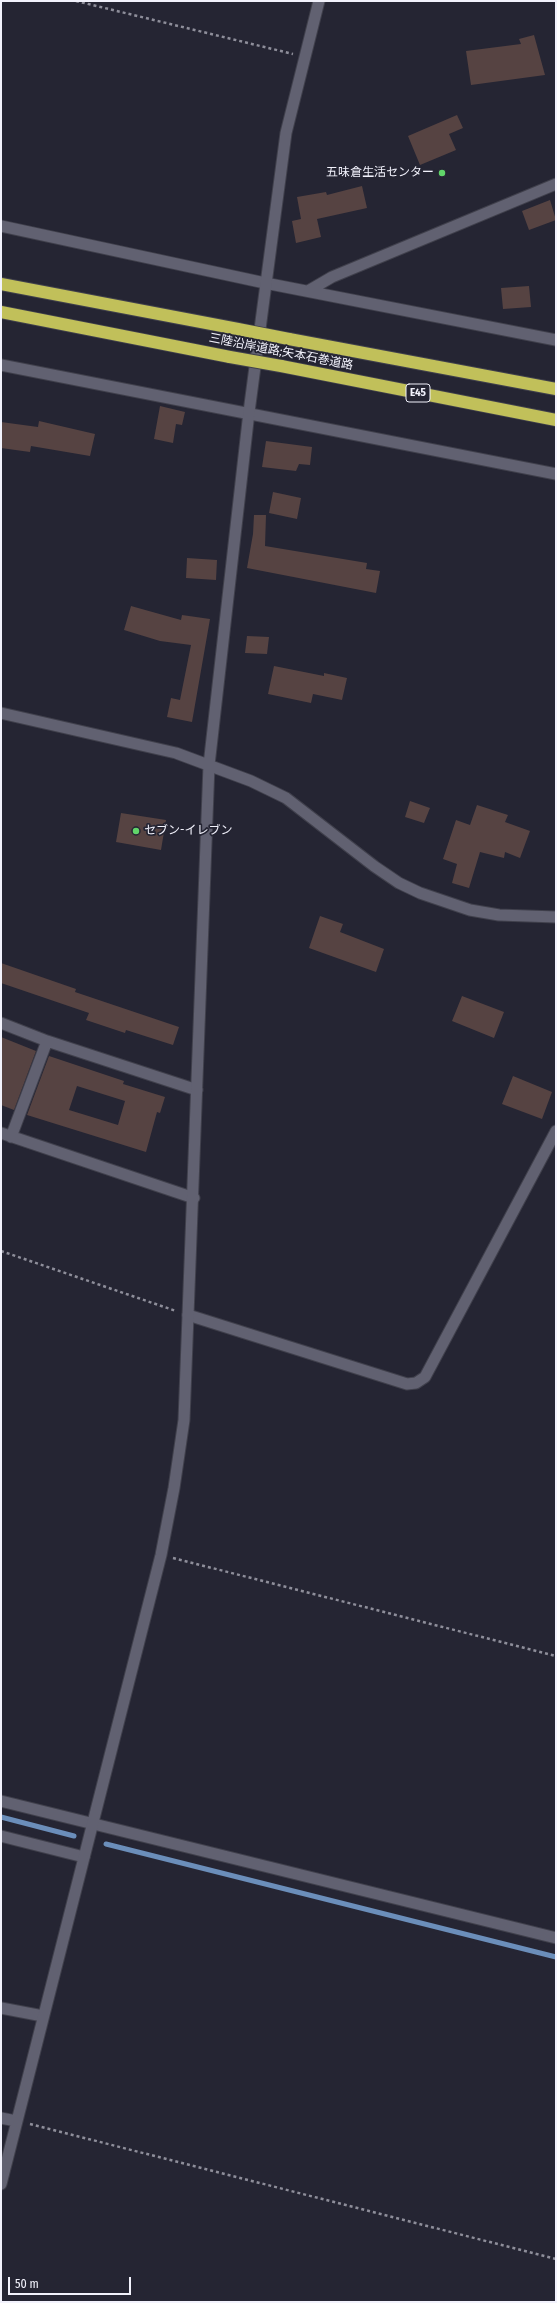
<!DOCTYPE html>
<meta charset="utf-8">
<style>
body{margin:0}
#map{position:relative;width:557px;height:2303px;overflow:hidden;background:#252533;font-family:"Fira Sans Condensed",sans-serif}
canvas{display:block}
.frame{position:absolute;inset:0;border:2px solid #f2f2fc;pointer-events:none}
.scale{position:absolute;left:8px;top:2277px;width:123px;height:18px;box-sizing:border-box;border:2px solid #f2f2fc;border-top:0;padding-left:5px;font-size:12px;line-height:14px;white-space:nowrap;color:#f2f2fc;-webkit-text-stroke:3px #252533;paint-order:stroke}
</style>
<div id="map">
<canvas width="557" height="2303"></canvas>
<div class="frame"></div>
<div class="scale">50 m</div>
</div>
<script>
const c = document.querySelector('canvas').getContext('2d');
c.lineJoin = 'round';
const toPath = rows => new Path2D(rows.map(r => 'M' + r).join(''));
function stroke(path, color, width, dash) { c.strokeStyle = color; c.lineWidth = width; c.lineCap = dash ? 'butt' : 'round'; c.setLineDash(dash || []); c.stroke(path); }
function paint(path, color) { c.fillStyle = color; c.fill(path, 'evenodd'); }
function label(font, color, halo, rows, align = 'center') {
  c.font = font + ' "Fira Sans Condensed","Noto Sans JP",sans-serif'; c.lineWidth = 3.5; c.setLineDash([]); c.textBaseline = 'middle'; c.strokeStyle = halo; c.fillStyle = color; for (const [text, x, y, turn = 0] of rows) {
    c.save(); c.translate(x, y); c.rotate((+turn || 0) * Math.PI / 180); c.textAlign = isNaN(turn) ? turn : align; if (halo) c.strokeText(text, 0, 0); c.fillText(text, 0, 0); c.restore();
  }
}
stroke(toPath([
 [1,1817,74,1836],
 [106,1844,556,1957]
]), '#6b8eba', 5);
paint(toPath([
 [534,35,545,75,471,85,466,51,521,44,519,39],
 [457,115,463,128,449,134,456,150,420,165,408,136],
 [362,186,367,208,317,219,321,237,296,243,292,221,301,219,297,197,326,192,327,195],
 [550,200,556,220,529,230,522,211],
 [529,286,531,307,503,309,501,288],
 [160,406,185,412,182,425,176,424,173,443,154,439],
 [39,421,95,434,90,456,31,446,30,452,1,448,1,422,38,427],
 [266,441,312,447,310,465,299,464,296,471,262,467],
 [273,492,301,498,297,519,269,513],
 [254,515,266,515,265,546,367,563,366,569,380,571,376,593,247,568,253,534],
 [187,558,217,560,216,580,186,578],
 [131,606,181,620,182,615,210,619,192,722,167,717,171,698,180,700,191,645,160,641,124,630],
 [247,636,269,637,267,654,245,653],
 [274,666,324,676,324,673,347,678,342,700,313,694,311,703,268,694],
 [410,801,430,808,424,823,405,817],
 [477,805,508,815,505,822,530,831,520,858,505,852,504,858,480,852,469,888,452,883,457,864,443,859,456,820,470,825],
 [121,813,166,820,161,850,116,842],
 [320,916,343,924,340,932,384,949,376,972,309,948],
 [1,963,76,989,75,992,179,1027,173,1045,126,1030,125,1033,86,1020,89,1013,1,983],
 [462,996,504,1012,494,1038,452,1021],
 [1,1037,36,1051,14,1110,1,1105],
 [49,1056,124,1081,123,1084,165,1097,160,1113,157,1112,146,1152,27,1115],
 [77,1086,125,1101,118,1125,69,1110],
 [513,1076,552,1092,542,1119,502,1104]
]), '#564342');
const minor = toPath([
 [1,226,265,283,556,340],
 [308,291,332,277,556,184],
 [1,365,556,474],
 [1,1023,47,1041,197,1090],
 [1,1133,194,1198],
 [11,1137,47,1041],
 [188,1315,407,1384,416,1383,425,1377,556,1131],
 [1,1801,556,1938],
 [1,1836,84,1857],
 [1,2008,43,2016]
]);
const tertiary = toPath([
 [1,713,176,753,251,781,286,798,374,866,399,883,420,893,470,910,499,915,556,917],
 [1,2118,16,2121],
 [1,2184,161,1555,174,1488,184,1420,209,765,249,412,286,133,319,1]
]);
const motorway = toPath([
 [1,284,238,329],
 [1,312,230,357],
 [289,339,556,389],
 [281,366,556,420]
]);
stroke(minor, '#40404c', 13);
stroke(tertiary, '#40404c', 13);
stroke(motorway, '#40404c', 14);
stroke(toPath([
 [76,1,293,54],
 [1,1251,176,1311],
 [173,1558,556,1656],
 [30,2124,556,2259]
]), '#8e8e9a', 2.5, [3, 3]);
stroke(minor, '#616171', 11);
stroke(tertiary, '#616171', 11);
stroke(motorway, '#c1c05a', 12);
const motorwayBridge = toPath([
 [238,329,289,339],
 [230,357,281,366]
]);
stroke(motorwayBridge, '#40404c', 14, []);
stroke(motorwayBridge, '#c1c05a', 12);
for (const [x, y, r, color] of [
 [442,173,4,"#61d56a"],
 [136,831,4,"#61d56a"]
]) { const dot = new Path2D(); dot.arc(x, y, r, 0, 2 * Math.PI); c.fillStyle = color; c.fill(dot); stroke(dot, '#252533', 1.5); }
for (const [x, y, w] of [
 [418,393,24]
]) { const box = new Path2D(); box.roundRect(x - w / 2, y - 9, w, 18, 3); c.fillStyle = '#252533'; c.fill(box); stroke(box, '#f2f2fc', 1); }
label('bold 11px', '#f2f2fc', null, [
 ["E45",418,393]
]);
label('12px', '#f2f2fc', '#252533', [
 ["五味倉生活センター",434,173],
 ["セブン-イレブン",144,831,"left"]
], 'right');
label('12px', '#f2f2fc', '#252533', [
 ["三陸沿岸道路;矢本石巻道路",281,352,11]
]);
</script>
